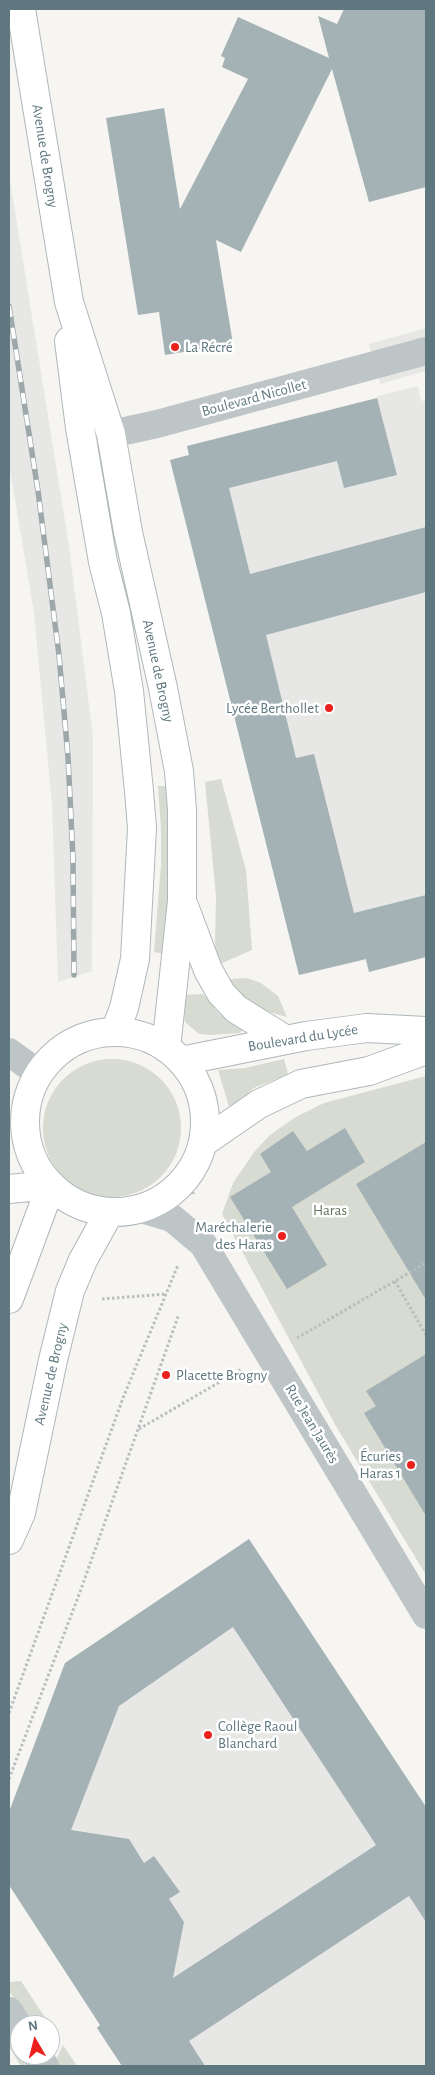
<!DOCTYPE html>
<meta charset="utf-8">
<style>
body{margin:0}
#map{position:relative;width:435px;height:2075px;overflow:hidden;background:#f6f5f2;font-family:"Alegreya Sans",sans-serif}
canvas{display:block}
.frame{position:absolute;inset:0;border:10px solid #5f787f;pointer-events:none}
.north{position:absolute;left:10px;top:2015px;width:50px;height:50px;box-sizing:border-box;background:#fff;border:1px solid #bfc9cc;border-radius:50%;rotate:352deg;font-size:14px;font-weight:700;line-height:20px;text-align:center;color:#5f787f}
.north::after{content:'';display:block;margin:auto;width:18px;height:22px;background:#ec201c;clip-path:polygon(50% 0,100% 100%,50% 72%,0 100%)}
</style>
<div id="map">
<canvas width="435" height="2075"></canvas>
<div class="frame"></div>
<div class="north">N</div>
</div>
<script>
const c = document.querySelector('canvas').getContext('2d');
c.lineJoin = 'round';
function paint(path, color) { c.fillStyle = color; c.fill(path, 'evenodd'); }
const toPath = rows => new Path2D(rows.map(r => 'M' + r).join(''));
function stroke(path, color, width, dash) { c.strokeStyle = color; c.lineWidth = width; c.lineCap = dash ? 'butt' : 'round'; c.setLineDash(dash || []); c.stroke(path); }
function label(font, color, halo, rows, align = 'center') {
  c.font = font + ' "Alegreya Sans",sans-serif'; c.lineWidth = 5; c.setLineDash([]); c.textBaseline = 'middle'; c.strokeStyle = halo; c.fillStyle = color; for (const [text, x, y, turn = 0] of rows) {
    c.save(); c.translate(x, y); c.rotate((+turn || 0) * Math.PI / 180); c.textAlign = isNaN(turn) ? turn : align; if (halo) c.strokeText(text, 0, 0); c.fillText(text, 0, 0); c.restore();
  }
}
paint(toPath([
 [9,174,69,546,93,737,92,971,58,982,52,805,34,613,9,464],
 [426,328,426,371,380,384,369,344],
 [418,386,421,401,426,400,426,957,369,972,365,960,299,975,170,460,189,455,187,446,377,398,377,396],
 [249,1539,426,1807,426,2066,128,2066,126,2064,122,2066,97,2028,100,2025,9,1885,9,1812,65,1663]
]), '#e7e7e6');
paint(toPath([
 [221,779,246,870,252,950,220,964,215,946,216,896,205,782],
 [158,786,166,786,173,860,165,954,154,952,161,865,161,829],
 [247,978,261,983,278,996,287,1017,254,1008,229,983,230,979],
 [203,994,219,1014,243,1030,240,1033,211,1035,199,1034,185,1022,182,995],
 '43 1128a69 69 0 1 1 138 0a69 69 0 1 1-138 0Z',
 [284,1059,288,1074,254,1088,230,1110,218,1070,245,1068],
 [426,1076,426,1575,337,1428,222,1214,233,1183,255,1151,270,1135,294,1118,324,1103],
 [21,1981,50,2025,32,2025,9,1991,9,1982],
 [9,2031,20,2047,20,2055,25,2055,33,2066,21,2066,9,2047],
 [63,2045,77,2066,59,2066,56,2060]
]), '#d7dbd1');
paint(toPath([
 [344,9,426,9,426,187,369,202,332,69,241,252,216,240,233,344,165,355,159,312,138,315,106,118,164,108,180,209,248,79,222,67,225,58,221,56,238,17,329,58,318,16,337,24],
 [377,398,397,475,344,488,337,461,229,488,250,574,426,527,426,592,266,635,296,758,314,754,354,913,426,895,426,957,369,972,366,959,299,975,170,460,189,455,187,446],
 [345,1128,365,1162,292,1207,327,1265,287,1289,230,1197,271,1172,260,1154,293,1131,307,1151],
 [426,1142,426,1300,356,1184],
 [426,1354,426,1516,364,1413,376,1406,366,1391],
 [249,1539,426,1807,426,1922,409,1896,189,2041,205,2066,122,2066,97,2028,100,2025,9,1885,9,1812,65,1663],
 [233,1627,376,1845,173,1978,184,1922,169,1899,180,1892,154,1856,144,1863,129,1839,71,1830,119,1706]
]), '#a5b2b5');
const major = toPath([
 [21,9,69,302,111,434,128,532,163,688,179,771,182,810,182,901,166,1048],
 [69,341,80,428,103,562,116,613,129,691,139,791,142,828,135,959,124,1008,115,1032],
 [184,906,208,970,221,993,236,1009,286,1040],
 '25 1122a90 90 0 1 1 180 0a90 90 0 1 1-180 0Z',
 [181,1061,306,1036,367,1028,426,1031],
 [204,1142,259,1104,301,1084,369,1071,426,1050],
 [9,1189,51,1185,9,1299],
 [9,1540,21,1513,53,1360,70,1291,83,1260,109,1213]
]);
stroke(major, '#afb7ba', 30);
stroke(toPath([
 [192,1172,193,1194],
 [395,1281,426,1335],
 [102,1299,166,1294],
 [297,1338,426,1263],
 [139,1429,242,1369],
 [9,1713,123,1398,178,1265],
 [9,1779,80,1592,179,1314]
]), '#b8bdbe', 3, [2.5, 2.5]);
stroke(toPath([
 [80,428,111,434,157,424,426,351],
 [9,1052,39,1074],
 [141,1209,172,1218,203,1244,426,1615],
 [9,2011,20,2028],
 [37,2055,45,2066]
]), '#bec5c7', 28);
stroke(major, '#fff', 28);
const rail = toPath([
 [9,306,38,491,59,655,68,757,73,858,74,975]
]);
stroke(rail, '#9da8ab', 5.5);
stroke(rail, '#fff', 4, [11]);
for (const [x, y, r, color] of [
 [175,347,5,"#ec201c"],
 [329,708,5,"#ec201c"],
 [282,1236,5,"#ec201c"],
 [166,1375,5,"#ec201c"],
 [411,1465,5,"#ec201c"],
 [208,1735,5,"#ec201c"]
]) { const dot = new Path2D(); dot.arc(x, y, r, 0, 2 * Math.PI); c.fillStyle = color; c.fill(dot); stroke(dot, '#fff', 2); }
label('15px', '#5f787f', '#fff', [
 ["Avenue de Brogny",45,156,81],
 ["Boulevard Nicollet",254,398,-15],
 ["Avenue de Brogny",158,671,78],
 ["Boulevard du Lycée",303,1038,-9],
 ["Avenue de Brogny",51,1374,-77],
 ["Rue Jean Jaurès",312,1424,59]
]);
label('15px', '#5f787f', '#fff', [
 ["La Récré",185,347],
 ["Lycée Berthollet",319,708,"right"],
 ["Maréchalerie",272,1227,"right"],
 ["des Haras",272,1244,"right"],
 ["Placette Brogny",176,1375],
 ["Écuries",401,1456,"right"],
 ["Haras 1",401,1473,"right"],
 ["Collège Raoul",218,1726],
 ["Blanchard",218,1743]
], 'left');
label('15px', '#68775e', '#fff', [
 ["Haras",330,1210]
]);
</script>
